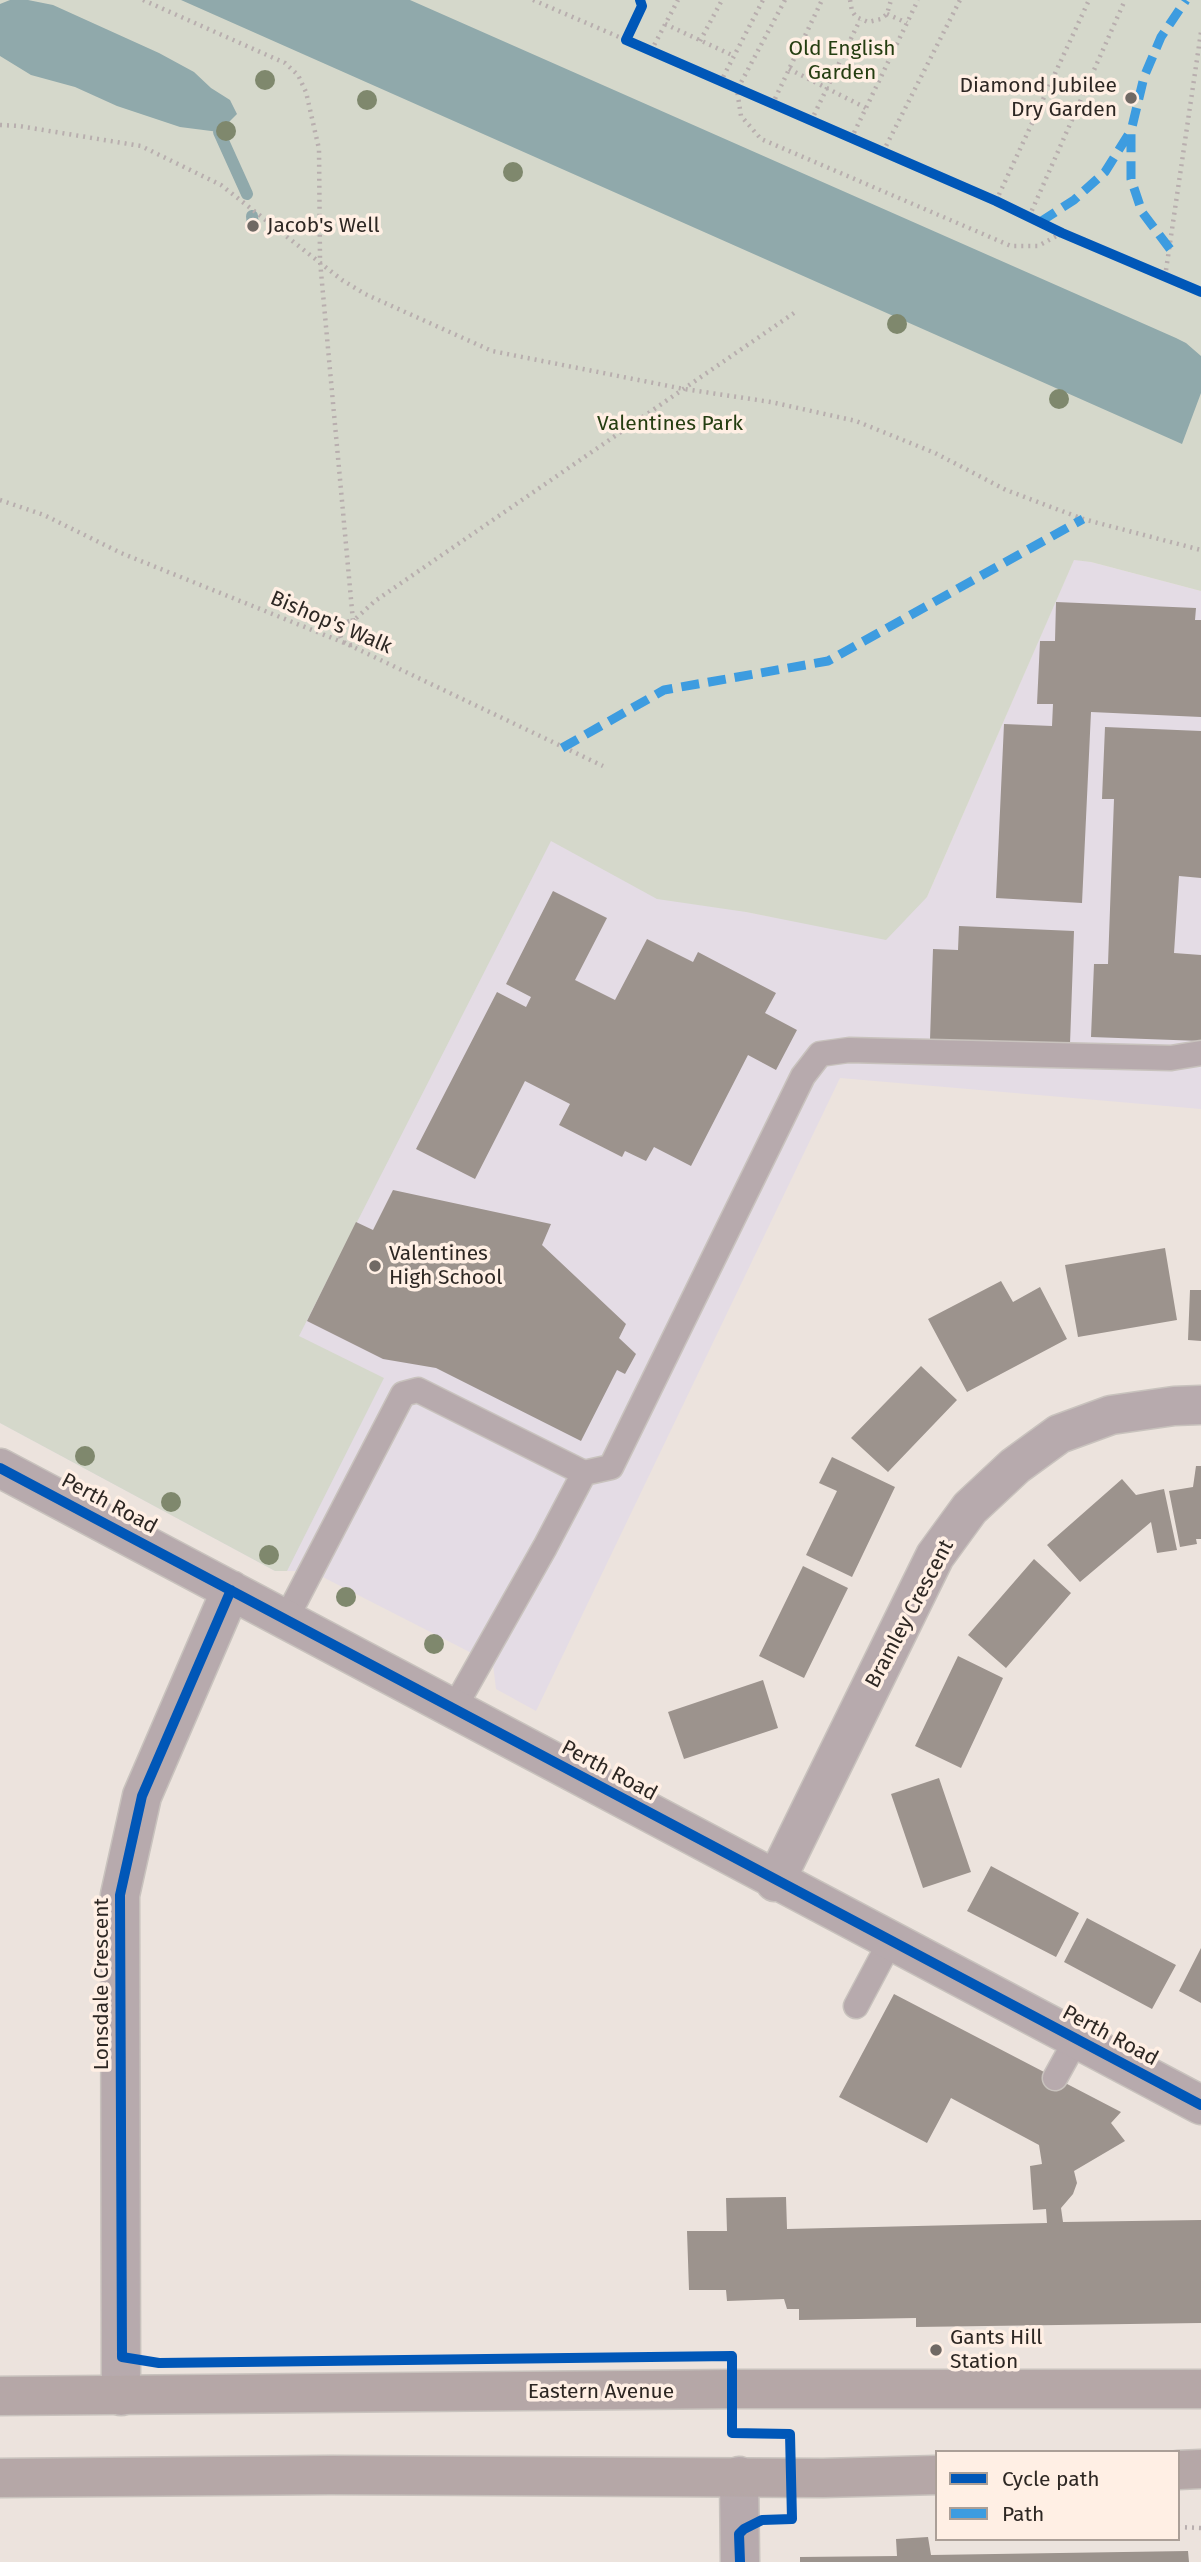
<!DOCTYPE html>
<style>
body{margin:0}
#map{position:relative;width:1201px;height:2562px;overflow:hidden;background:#ece3dd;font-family:"Fira Sans",sans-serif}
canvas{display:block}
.legend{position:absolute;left:935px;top:2450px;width:245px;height:91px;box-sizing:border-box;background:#ffefe4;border:2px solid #ab9f97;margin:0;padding:9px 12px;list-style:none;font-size:21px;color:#2d2723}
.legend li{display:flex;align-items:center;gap:14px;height:35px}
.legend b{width:35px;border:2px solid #ab9f97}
</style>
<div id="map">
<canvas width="1201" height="2562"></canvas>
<ul class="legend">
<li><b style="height:9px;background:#0057b8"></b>Cycle path</li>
<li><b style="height:9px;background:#3d9ce0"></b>Path</li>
</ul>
</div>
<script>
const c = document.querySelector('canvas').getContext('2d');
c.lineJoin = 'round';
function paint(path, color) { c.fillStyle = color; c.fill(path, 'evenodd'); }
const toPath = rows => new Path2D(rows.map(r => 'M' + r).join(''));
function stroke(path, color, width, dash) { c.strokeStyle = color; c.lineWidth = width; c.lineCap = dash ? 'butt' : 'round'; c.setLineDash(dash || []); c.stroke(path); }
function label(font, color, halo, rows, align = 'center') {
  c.font = font + ' "Fira Sans",sans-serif'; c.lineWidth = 7; c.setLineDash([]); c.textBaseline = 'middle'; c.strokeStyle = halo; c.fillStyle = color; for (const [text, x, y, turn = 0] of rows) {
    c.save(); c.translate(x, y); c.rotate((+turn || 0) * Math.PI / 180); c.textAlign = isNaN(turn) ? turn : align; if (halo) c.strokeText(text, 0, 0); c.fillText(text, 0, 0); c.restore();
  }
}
paint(toPath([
 [0,545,746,912,772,917,927,897,1074,559,1091,562,1201,591,1201,1109,840,1078,536,1711,496,1689,493,1664,311,1571,275,1571,0,1423]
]), '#e4dce5');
paint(toPath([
 [0,0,1201,0,1201,591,1091,562,1074,560,927,897,886,940,746,912,657,899,551,841,299,1336,384,1378,287,1571,275,1571,0,1423]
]), '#d5d8cb');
paint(toPath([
 [10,0,28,0,53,5,159,53,194,72,211,88,230,100,237,114,219,132,180,127,117,106,75,87,31,75,0,56,0,4],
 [181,0,410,0,1176,338,1186,343,1201,356,1201,393,1182,444]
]), '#90a9ab');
stroke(toPath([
 [219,132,247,194],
 [252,216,253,226]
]), '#90a9ab', 12);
paint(toPath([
 [1056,602,1196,608,1195,620,1201,620,1201,717,1091,712,1082,903,996,898,1004,724,1052,726,1053,704,1037,704,1040,641,1055,641],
 [1105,727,1201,731,1201,878,1179,876,1174,953,1201,955,1201,1041,1091,1037,1094,964,1108,964,1114,799,1102,799],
 [553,891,607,918,575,980,615,1000,647,939,693,962,698,952,776,993,765,1013,797,1030,776,1070,748,1055,691,1166,654,1147,646,1161,625,1151,622,1157,559,1125,570,1104,525,1081,475,1179,416,1149,497,992,526,1007,531,997,506,984],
 [959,926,1074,931,1070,1044,930,1040,933,949,958,950],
 [393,1190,551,1224,542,1245,626,1324,619,1338,636,1354,625,1374,617,1370,581,1441,436,1368,383,1359,307,1321,356,1222,373,1230],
 [1165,1248,1177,1320,1078,1337,1065,1265],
 [1001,1281,1013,1302,1040,1287,1067,1339,967,1392,928,1319],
 [1190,1290,1201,1290,1201,1341,1188,1340],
 [921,1366,957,1400,888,1472,851,1438],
 [832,1457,895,1487,852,1577,806,1555,837,1491,819,1483],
 [1196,1466,1201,1466,1201,1539,1196,1539,1197,1544,1180,1547,1169,1491,1193,1487],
 [1122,1479,1136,1495,1164,1489,1177,1550,1157,1553,1151,1522,1080,1582,1047,1545],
 [1034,1559,1071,1593,1006,1668,968,1635],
 [803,1566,848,1588,804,1678,759,1656],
 [958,1656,1003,1678,961,1768,915,1746],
 [763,1680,778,1728,684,1759,668,1712],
 [939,1778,971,1872,923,1888,891,1794],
 [991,1866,1079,1913,1056,1957,967,1911],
 [1087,1918,1176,1965,1152,2009,1064,1962],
 [1201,1948,1201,2003,1179,1991],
 [894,1994,1121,2112,1111,2123,1125,2141,1074,2171,1077,2183,1073,2194,1061,2208,1063,2222,1201,2220,1201,2323,916,2327,916,2318,799,2320,799,2309,787,2309,784,2299,727,2301,726,2290,689,2290,687,2231,727,2231,726,2198,786,2197,787,2229,1047,2223,1046,2209,1033,2210,1030,2166,1042,2164,1039,2145,951,2098,927,2143,839,2097],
 [928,2537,931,2555,1188,2551,1189,2562,800,2562,800,2557,897,2556,896,2539]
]), '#9c938d');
const lane = toPath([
 [584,1473,611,1467,803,1076,820,1054,849,1050,1171,1058,1201,1053],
 [286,1619,403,1394,418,1390,584,1473,545,1547,453,1710],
 [856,2006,890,1942],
 [1055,2078,1076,2040]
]);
const street = toPath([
 [0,1468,1201,2105],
 [775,1882,935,1556,970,1508,1015,1466,1059,1434,1111,1415,1174,1406,1201,1405],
 [121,2396,120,1895,142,1796,231,1590],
 [739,2476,740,2562]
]);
const highway = toPath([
 [0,2396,732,2389,1201,2389],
 [1178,2470,1201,2469],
 [0,2478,330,2475,823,2478,937,2475]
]);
stroke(lane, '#c8c2bd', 27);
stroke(street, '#c8c2bd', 41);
stroke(highway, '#c8c2bd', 41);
stroke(toPath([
 [143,0,285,63,298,75,306,92,319,149,320,261,353,621,375,601,794,313],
 [533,0,626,40],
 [785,0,737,90,741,116,761,139,1011,246,1038,246,1062,233],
 [850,0,852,11,856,17,868,22,881,19,887,14,891,0],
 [642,6,645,0],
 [887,14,907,23],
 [665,24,734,56],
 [700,41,722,0],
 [651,51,678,0],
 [789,69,866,108],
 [720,83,763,0],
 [772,105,822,0],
 [811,121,860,20],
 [0,125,19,126,141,146,221,185,342,280,365,294,492,351,684,389,771,402,856,421,935,453,1006,490,1083,519,1201,550],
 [851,139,918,0],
 [883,152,960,0],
 [996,201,1089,0],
 [1029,217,1125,0],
 [1165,277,1201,32],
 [0,500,44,515,121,553,347,644,603,766],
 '340 633a12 12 0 1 1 24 0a12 12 0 1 1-24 0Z',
 [1178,2527,1201,2528]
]), '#b8aeae', 4.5, [2, 5]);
stroke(lane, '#b7aaad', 24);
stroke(street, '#b7aaad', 38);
stroke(highway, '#b5a7a7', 38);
stroke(toPath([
 [1040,222,1074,200,1105,172,1130,132],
 [1170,249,1142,212,1131,179,1131,131,1144,77,1161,37,1186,0],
 [562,748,664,690,828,661,1083,519]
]), '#3d9ce0', 9, [18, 9]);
stroke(toPath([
 [640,0,642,6,626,40,996,201,1062,233,1201,292],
 [0,1468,1201,2105],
 [231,1590,142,1796,120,1895,122,2357,159,2363,732,2356,732,2433,790,2434,792,2519,762,2520,744,2529,739,2534,740,2562]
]), '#0057b8', 10);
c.fillStyle = '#7f886d';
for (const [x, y] of [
 [265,80],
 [367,100],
 [226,131],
 [513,172],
 [897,324],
 [1059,399],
 [85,1456],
 [171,1502],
 [269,1555],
 [346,1597],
 [434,1644]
]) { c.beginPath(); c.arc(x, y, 10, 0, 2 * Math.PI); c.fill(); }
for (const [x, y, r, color] of [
 [1131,98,7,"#706964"],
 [253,226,7,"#706964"],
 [375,1266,7,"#706964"],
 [936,2350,7,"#706964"]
]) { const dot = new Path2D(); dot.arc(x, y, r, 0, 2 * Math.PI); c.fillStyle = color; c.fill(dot); stroke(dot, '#ffefe4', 2.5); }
label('21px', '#253e11', '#ffefe4', [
 ["Old English",842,49],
 ["Garden",842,73],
 ["Valentines Park",670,424]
]);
label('21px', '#2d2723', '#ffefe4', [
 ["Diamond Jubilee",1117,86,"right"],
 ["Dry Garden",1117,110,"right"],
 ["Jacob's Well",267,226],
 ["Valentines",389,1254],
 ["High School",389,1278],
 ["Gants Hill",950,2338],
 ["Station",950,2362]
], 'left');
label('21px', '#2d2723', '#ffefe4', [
 ["Bishop's Walk",331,623,23],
 ["Perth Road",109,1504,28],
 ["Bramley Crescent",910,1614,-62],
 ["Perth Road",609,1771,28],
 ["Lonsdale Crescent",102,1984,-90],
 ["Perth Road",1110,2036,28],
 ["Eastern Avenue",601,2392]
]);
</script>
